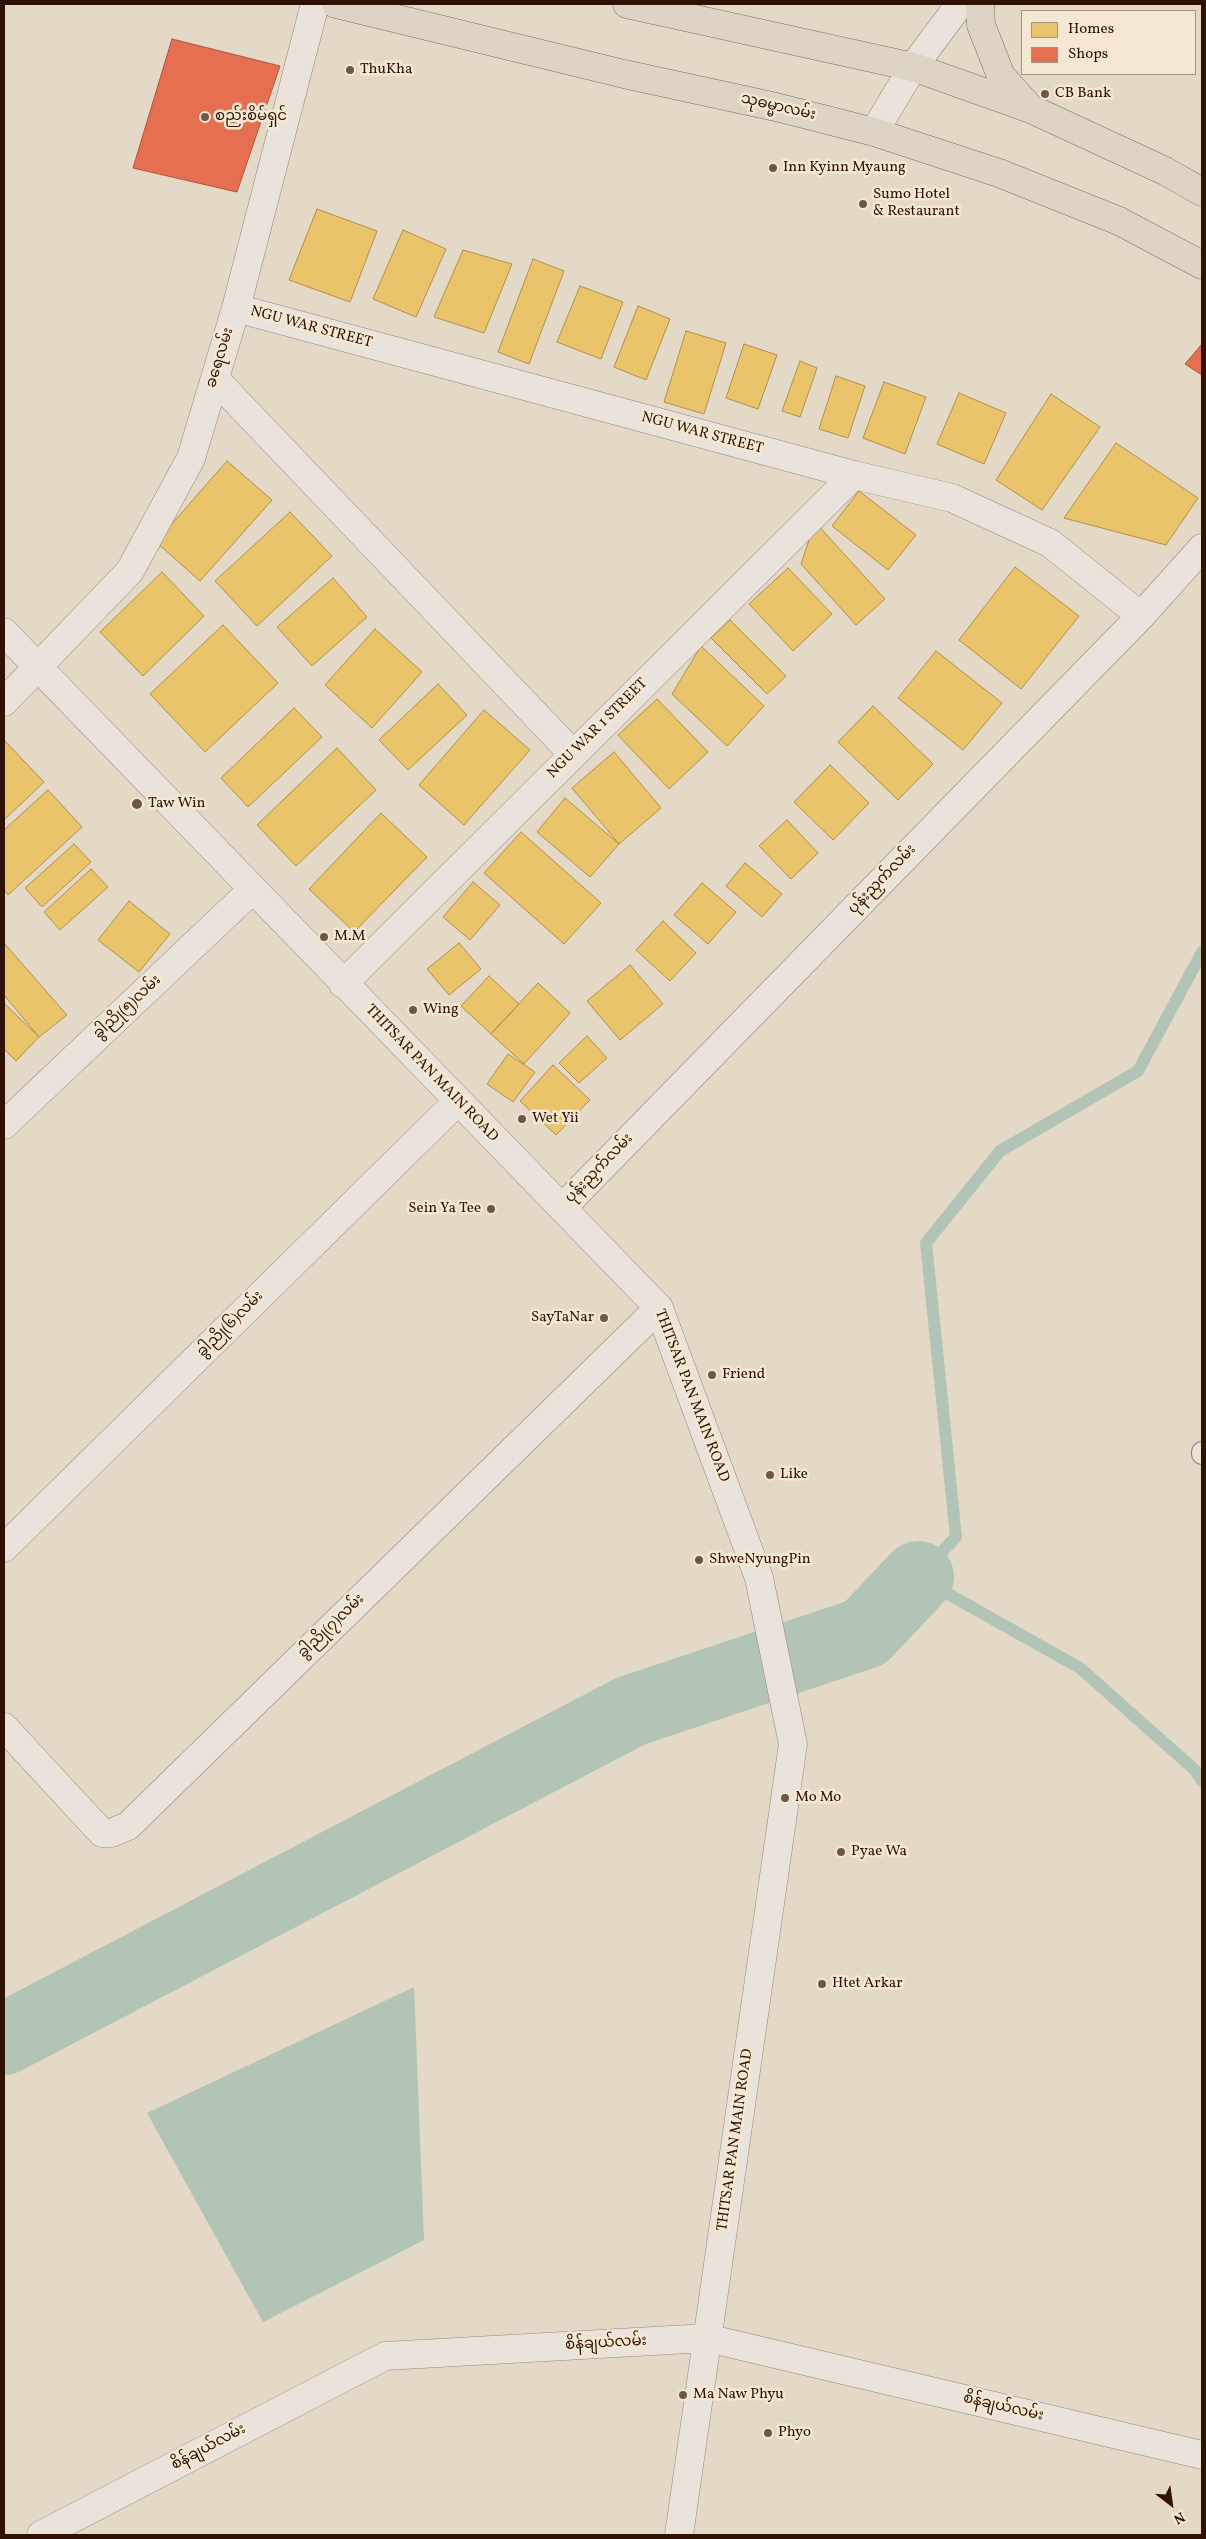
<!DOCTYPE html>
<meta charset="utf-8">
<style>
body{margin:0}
#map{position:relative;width:1206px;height:2539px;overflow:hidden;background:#e4d8c7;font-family:Vollkorn,serif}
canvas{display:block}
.frame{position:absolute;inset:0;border:5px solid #2f1204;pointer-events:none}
.legend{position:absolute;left:1021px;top:10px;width:175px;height:65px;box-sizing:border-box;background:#f5e8d3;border:1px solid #a69280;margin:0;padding:6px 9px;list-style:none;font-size:15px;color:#2f1204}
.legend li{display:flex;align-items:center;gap:10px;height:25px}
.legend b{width:25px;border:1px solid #a69280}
.north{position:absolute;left:1146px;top:2479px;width:50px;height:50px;-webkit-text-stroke:4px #f5e8d3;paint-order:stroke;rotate:150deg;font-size:14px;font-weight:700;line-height:20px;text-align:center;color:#2f1204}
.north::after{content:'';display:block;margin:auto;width:18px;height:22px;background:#2f1204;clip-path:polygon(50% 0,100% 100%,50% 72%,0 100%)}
</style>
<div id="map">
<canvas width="1206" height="2539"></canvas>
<div class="frame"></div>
<ul class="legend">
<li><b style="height:14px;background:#e9c46a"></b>Homes</li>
<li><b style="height:14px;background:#e76f51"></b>Shops</li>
</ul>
<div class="north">N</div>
</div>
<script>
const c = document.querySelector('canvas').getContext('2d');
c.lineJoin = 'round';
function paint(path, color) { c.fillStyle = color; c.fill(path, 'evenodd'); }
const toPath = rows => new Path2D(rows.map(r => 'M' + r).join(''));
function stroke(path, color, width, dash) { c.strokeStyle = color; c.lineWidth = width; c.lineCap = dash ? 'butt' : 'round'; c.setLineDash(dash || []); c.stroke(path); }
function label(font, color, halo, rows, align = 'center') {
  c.font = font + ' Vollkorn,"Noto Sans Myanmar",serif'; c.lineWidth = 5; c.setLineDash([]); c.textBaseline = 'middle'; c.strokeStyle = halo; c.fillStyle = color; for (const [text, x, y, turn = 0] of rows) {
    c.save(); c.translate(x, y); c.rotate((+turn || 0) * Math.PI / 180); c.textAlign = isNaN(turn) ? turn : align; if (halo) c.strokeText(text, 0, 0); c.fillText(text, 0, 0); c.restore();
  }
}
paint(toPath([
 [414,1987,424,2240,263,2322,147,2113]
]), '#b1c4b5');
const homes = toPath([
 [317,209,377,231,350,302,289,280,317,209],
 [403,230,446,249,416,317,373,299,403,230],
 [463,250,512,264,484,333,434,317,463,250],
 [533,259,564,271,529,364,498,352,533,259],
 [580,286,623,302,601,359,557,342,580,286],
 [638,306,670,319,646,380,614,367,638,306],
 [686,331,726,343,704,414,664,402,686,331],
 [744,344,777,355,758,409,726,398,744,344],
 [800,361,817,368,800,417,782,411,800,361],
 [836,376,865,386,848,438,819,429,836,376],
 [884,382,926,397,905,454,863,438,884,382],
 [959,393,1006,413,984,464,937,444,959,393],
 [1051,394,1100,427,1042,510,996,480,1051,394],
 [1116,443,1198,498,1166,545,1064,518,1116,443],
 [227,461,272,500,200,581,156,542,227,461],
 [859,491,916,535,888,570,832,526,859,491],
 [290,512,332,556,257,626,215,581,290,512],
 [815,522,885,599,856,625,801,564,815,522],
 [1015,567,1079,616,1021,689,959,640,1015,567],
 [788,568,832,614,793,651,749,604,788,568],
 [162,572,204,616,143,676,100,632,162,572],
 [333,578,367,617,312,666,277,627,333,578],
 [730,620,786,676,767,694,711,638,730,620],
 [223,625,278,683,205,752,150,694,223,625],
 [375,629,422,672,372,728,325,685,375,629],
 [701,646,764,706,727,746,672,694,701,646],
 [936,651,1002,703,963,750,898,698,936,651],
 [438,684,467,715,408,770,379,740,438,684],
 [657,699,708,752,669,789,618,735,657,699],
 [873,706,933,764,898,800,838,742,873,706],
 [294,708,322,737,248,807,221,778,294,708],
 [484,710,530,750,464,825,419,785,484,710],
 [4,740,44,782,4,820,4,740],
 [337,748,376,790,296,866,257,825,337,748],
 [614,752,661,808,619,844,572,788,614,752],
 [830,765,869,803,833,840,794,802,830,765],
 [48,790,82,827,8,895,4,890,4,830,48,790],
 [565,798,619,844,590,877,537,832,565,798],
 [381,813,427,857,354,932,309,889,381,813],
 [787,820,818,853,791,879,759,846,787,820],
 [521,832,601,903,564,944,484,873,521,832],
 [74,844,91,862,42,907,25,888,74,844],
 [745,863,782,894,762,917,726,886,745,863],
 [91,869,108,887,60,930,44,912,91,869],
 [473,882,500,905,470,940,443,917,473,882],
 [702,883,736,912,708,944,674,915,702,883],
 [129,901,170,934,139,972,98,940,129,901],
 [663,921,696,953,670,981,636,950,663,921],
 [4,943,67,1015,39,1037,4,995,4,943],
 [459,943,481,969,449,995,427,969,459,943],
 [630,965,663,1004,620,1040,587,1001,630,965],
 [489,976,519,1004,491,1034,461,1006,489,976],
 [538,983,570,1013,524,1064,491,1034,538,983],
 [4,1003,39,1037,16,1061,4,1049,4,1003],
 [587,1036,607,1058,579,1083,559,1063,587,1036],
 [508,1054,535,1072,513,1102,487,1084,508,1054],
 [553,1065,590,1100,556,1135,520,1101,553,1065]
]);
paint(homes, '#e9c46a');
stroke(homes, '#b18f4b', 1);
const shops = toPath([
 [172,39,280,66,237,192,133,168,172,39],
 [1202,344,1202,375,1185,364,1202,344]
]);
paint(shops, '#e76f51');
stroke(shops, '#b0533a', 1);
stroke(toPath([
 [1202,952,1138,1071,1000,1151,926,1243,956,1537,918,1577,1080,1668,1195,1770,1202,1781]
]), '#b1c4b5', 12);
stroke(toPath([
 [4,2039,631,1711,865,1633,918,1577]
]), '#b1c4b5', 72);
const lane = toPath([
 [1202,1452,1202,1454]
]);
const street = toPath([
 [874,132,913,67,960,4],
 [236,308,854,475,952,498,1050,543,1141,616],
 [215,379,572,753],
 [4,632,659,1308,759,1578,793,1744,679,2535],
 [4,702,130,571,191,458,236,308,315,4],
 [343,984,854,475],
 [4,1125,252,890],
 [562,1208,1141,616,1202,548],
 [4,1548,458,1101],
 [4,1727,102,1833,111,1833,128,1826,659,1308],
 [41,2535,385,2356,707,2338,1202,2455]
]);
const primary = toPath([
 [336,4,624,74,776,107,874,132,999,173,1119,221,1202,265],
 [627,4,913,67,1031,109,1165,171,1202,192],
 [980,4,981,25,1001,76,1029,107]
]);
stroke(lane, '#93887d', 22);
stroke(street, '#93887d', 29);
stroke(primary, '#796e63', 29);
stroke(lane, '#e9e3db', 20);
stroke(street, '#e9e3db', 28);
stroke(primary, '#ddd4c5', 28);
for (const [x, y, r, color] of [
 [350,70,5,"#6e5748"],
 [1045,94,5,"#6e5748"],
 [205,117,5,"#6e5748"],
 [773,168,5,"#6e5748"],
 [863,204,5,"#6e5748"],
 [137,804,6,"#6e5748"],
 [324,937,5,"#6e5748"],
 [413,1010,5,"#6e5748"],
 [522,1119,5,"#6e5748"],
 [491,1209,5,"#6e5748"],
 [604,1318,5,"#6e5748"],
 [712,1375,5,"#6e5748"],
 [770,1475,5,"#6e5748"],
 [699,1560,5,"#6e5748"],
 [785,1798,5,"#6e5748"],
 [841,1852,5,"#6e5748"],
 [822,1984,5,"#6e5748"],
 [683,2395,5,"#6e5748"],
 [768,2433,5,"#6e5748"]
]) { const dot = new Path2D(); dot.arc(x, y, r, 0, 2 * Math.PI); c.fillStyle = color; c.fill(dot); stroke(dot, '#f5e8d3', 2); }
label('15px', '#2f1204', '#f5e8d3', [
 ["ThuKha",360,70],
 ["CB Bank",1055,94],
 ["စည်းစိမ်ရှင်",215,117],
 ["Inn Kyinn Myaung",783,168],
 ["Sumo Hotel",873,195],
 ["& Restaurant",873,212],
 ["Taw Win",148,804],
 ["M.M",334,937],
 ["Wing",423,1010],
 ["Wet Yii",532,1119],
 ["Sein Ya Tee",481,1209,"right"],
 ["SayTaNar",594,1318,"right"],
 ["Friend",722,1375],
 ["Like",780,1475],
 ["ShweNyungPin",709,1560],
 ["Mo Mo",795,1798],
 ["Pyae Wa",851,1852],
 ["Htet Arkar",832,1984],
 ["Ma Naw Phyu",693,2395],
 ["Phyo",778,2433]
], 'left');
label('15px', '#2f1204', '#f5e8d3', [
 ["သုဓမ္မာလမ်း",778,108,13],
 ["NGU WAR STREET",311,328,15],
 ["ခရေလမ်း",221,358,-73],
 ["NGU WAR STREET",702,434,15],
 ["NGU WAR 1 STREET",598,729,-45],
 ["ပုန်းညှက်လမ်း",883,880,-46],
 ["ခွါညို(၅)လမ်း",128,1008,-43],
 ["THITSAR PAN MAIN ROAD",431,1074,46],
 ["ပုန်းညှက်လမ်း",600,1169,-46],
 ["ခွါညို(၆)လမ်း",231,1325,-45],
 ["THITSAR PAN MAIN ROAD",691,1396,69],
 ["ခွါညို(၇)လမ်း",332,1627,-44],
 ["THITSAR PAN MAIN ROAD",736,2140,-82],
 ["စိန်ချယ်လမ်း",606,2344,-3],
 ["စိန်ချယ်လမ်း",1003,2408,13],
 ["စိန်ချယ်လမ်း",209,2448,-28]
]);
</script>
